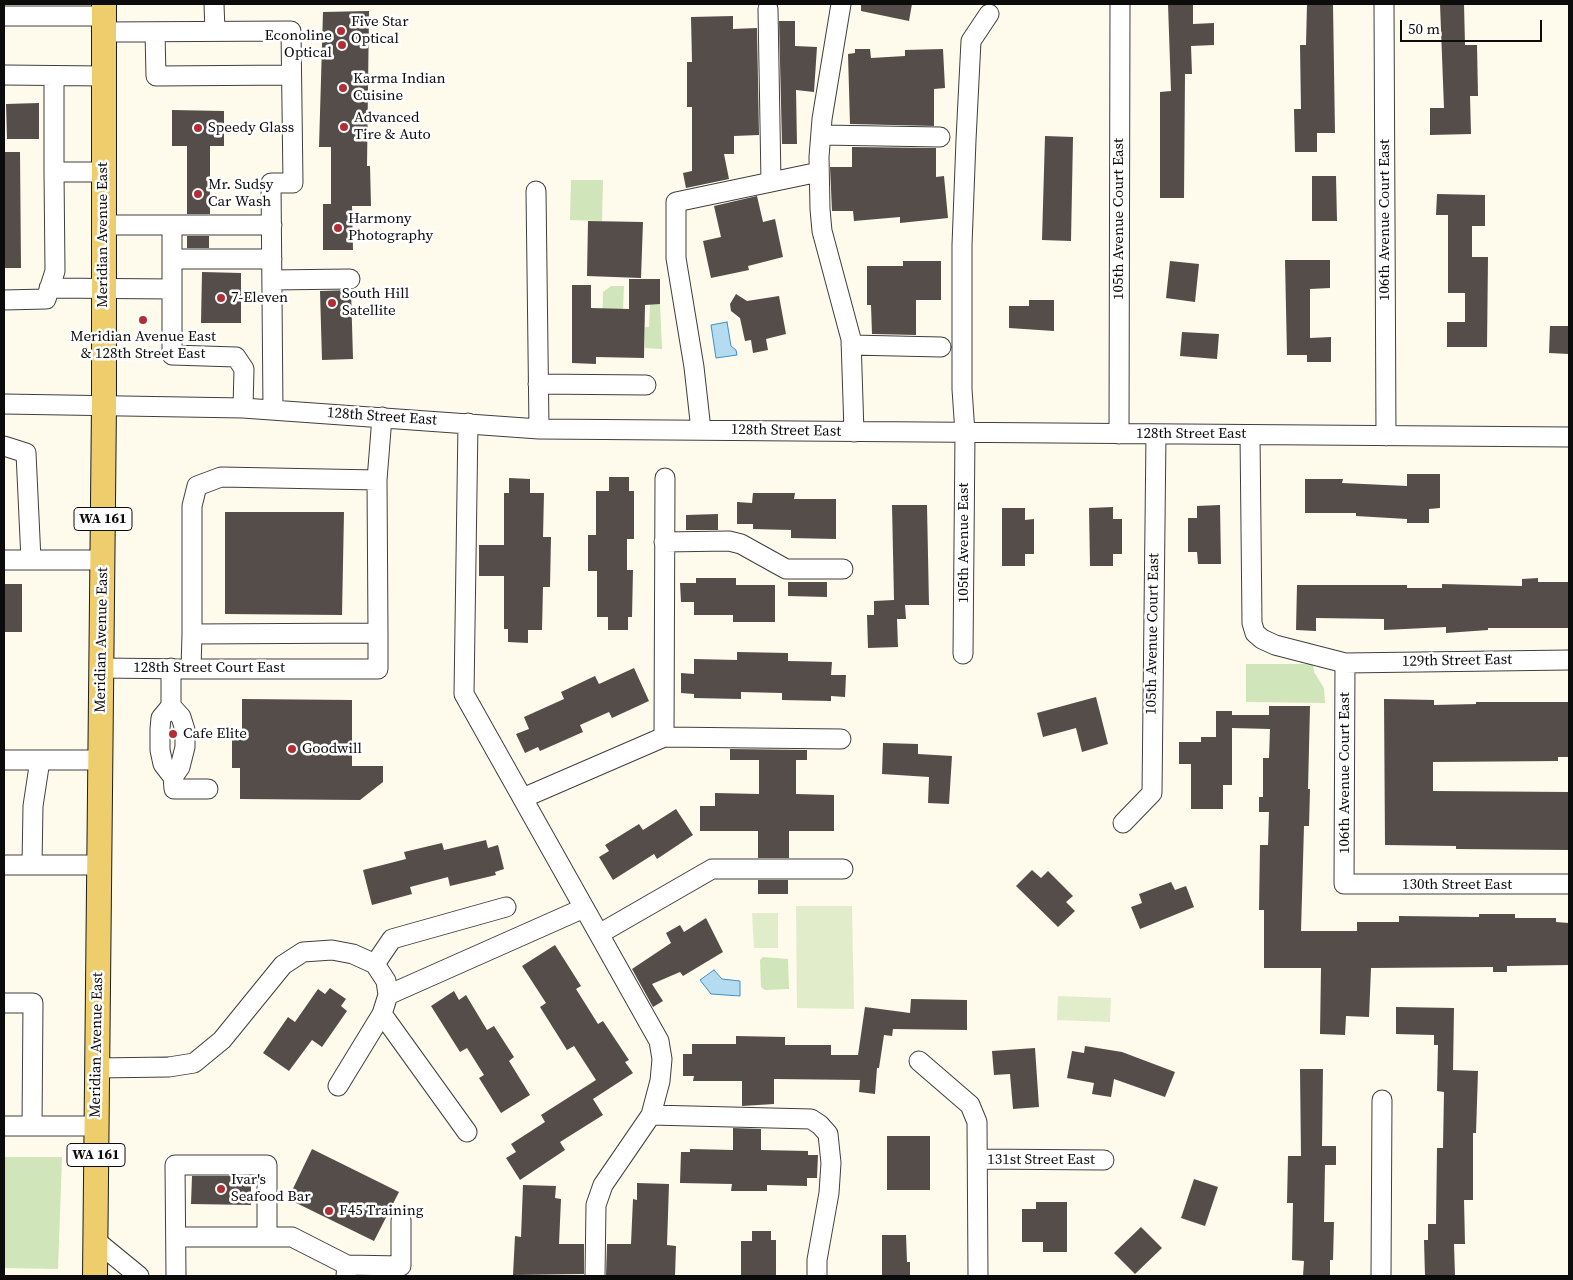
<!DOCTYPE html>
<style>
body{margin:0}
#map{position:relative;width:1573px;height:1280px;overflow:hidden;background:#fefaec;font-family:"Source Serif 4",serif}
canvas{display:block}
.frame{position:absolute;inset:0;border:5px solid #0c0c0c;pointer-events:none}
.scale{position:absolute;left:1400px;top:20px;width:142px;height:22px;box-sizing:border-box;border:2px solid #0c0c0c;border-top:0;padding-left:6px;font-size:15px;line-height:18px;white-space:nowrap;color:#0c0c0c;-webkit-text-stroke:4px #fff;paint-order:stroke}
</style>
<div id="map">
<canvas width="1573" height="1280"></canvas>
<div class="frame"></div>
<div class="scale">50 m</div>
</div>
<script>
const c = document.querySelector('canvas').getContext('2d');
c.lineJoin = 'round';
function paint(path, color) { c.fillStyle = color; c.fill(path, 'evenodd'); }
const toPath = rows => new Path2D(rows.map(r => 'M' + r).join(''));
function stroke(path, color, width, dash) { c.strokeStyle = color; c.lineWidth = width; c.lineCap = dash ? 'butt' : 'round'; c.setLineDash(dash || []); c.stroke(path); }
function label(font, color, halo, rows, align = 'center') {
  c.font = font + ' "Source Serif 4",serif'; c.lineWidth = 5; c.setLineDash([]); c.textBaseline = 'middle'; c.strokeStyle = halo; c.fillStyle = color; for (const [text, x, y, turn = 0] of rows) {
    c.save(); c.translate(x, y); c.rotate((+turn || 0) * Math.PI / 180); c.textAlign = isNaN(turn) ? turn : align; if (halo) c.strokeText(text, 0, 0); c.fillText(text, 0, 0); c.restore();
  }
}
paint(toPath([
 [571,180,603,180,602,221,570,220],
 [611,286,624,286,623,309,602,333,603,292],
 [650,304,660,304,662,349,645,348,645,327,649,327],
 [1246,664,1313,664,1314,672,1324,688,1325,703,1246,702],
 [763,957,788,959,789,989,765,990,761,987,760,960],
 [4,1157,62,1157,58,1269,4,1268]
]), '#d0e5b9');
paint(toPath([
 [796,906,852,906,854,1009,797,1008],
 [752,913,778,913,778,948,754,948],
 [1058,996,1111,998,1110,1022,1057,1020]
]), '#e1edca');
const water = toPath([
 [727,322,731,346,736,350,737,355,716,358,711,325,727,322],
 [714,970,722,979,740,981,740,996,711,994,700,980,714,970]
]);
paint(water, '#b5dbf1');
stroke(water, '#428fc2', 1);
paint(toPath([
 [861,4,912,4,909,21,861,11],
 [1168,4,1193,4,1193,24,1214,23,1214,45,1191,46,1192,74,1185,74,1184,198,1160,198,1160,92,1171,91],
 [1307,4,1333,4,1335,133,1317,133,1317,152,1295,152,1294,109,1301,109,1300,45,1306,45],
 [1440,4,1464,4,1465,45,1477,45,1478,96,1470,96,1471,134,1430,135,1430,108,1444,108],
 [369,11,367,166,370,166,371,206,352,206,353,250,323,250,323,204,331,204,331,147,319,147,323,12],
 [733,16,733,29,757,28,759,135,734,136,734,154,724,154,729,179,686,188,683,173,692,171,692,107,687,107,687,62,692,62,691,17],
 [779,21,795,21,795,46,817,47,814,92,796,90,797,144,782,144],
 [855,49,870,49,871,58,905,56,905,50,943,49,945,88,934,89,934,126,850,124,848,54,855,53],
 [39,103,39,139,7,139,6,104],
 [172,110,224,111,224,146,210,146,210,214,187,214,187,146,172,146],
 [1045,136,1073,137,1071,241,1042,240],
 [852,147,936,148,936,177,944,176,948,218,900,223,900,217,854,221,853,211,832,211,830,167,852,167],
 [4,152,20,152,21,268,4,268],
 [1312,176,1336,176,1337,221,1312,221],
 [1437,194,1485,195,1485,226,1472,226,1472,257,1488,257,1487,347,1447,347,1447,322,1465,322,1465,293,1448,293,1448,215,1436,215],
 [757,196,763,222,775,219,783,257,748,266,749,270,711,278,703,241,721,237,714,206],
 [588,221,643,222,641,278,587,276],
 [187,236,209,236,209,248,187,248],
 [1285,260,1330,260,1330,288,1310,289,1310,338,1331,337,1331,362,1307,362,1307,355,1287,355],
 [903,261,941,261,941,300,916,300,916,335,872,334,871,305,867,305,867,266,903,266],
 [1170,261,1199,264,1195,302,1166,298],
 [202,272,241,273,241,323,201,323],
 [629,279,660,279,660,304,645,305,644,358,596,357,596,364,572,363,572,285,591,285,591,308,629,309],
 [351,290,353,359,322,360,320,291],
 [736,294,747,301,779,296,786,334,766,339,768,350,753,353,751,340,745,341,740,318,731,311,730,304],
 [1029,300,1054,300,1054,331,1009,328,1009,306,1029,306],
 [1550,326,1569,326,1569,354,1549,353],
 [1182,332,1219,334,1217,359,1180,356],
 [1407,474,1440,474,1440,508,1429,509,1429,523,1407,523,1407,519,1356,516,1356,513,1305,513,1305,479,1343,479,1342,483,1407,486],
 [609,477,629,477,629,491,634,491,634,539,627,539,627,570,633,570,632,617,628,617,628,630,608,630,608,617,597,617,597,571,588,571,588,535,596,535,596,491,609,491],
 [509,478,530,479,530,493,544,493,543,537,551,537,550,587,543,587,542,630,528,630,528,643,508,642,508,629,504,629,504,576,479,576,479,545,504,545,504,493,509,493],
 [753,493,795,493,794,499,836,499,836,539,791,538,791,530,753,529,753,524,737,524,737,502,752,503],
 [892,505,927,505,929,605,905,605,906,619,897,619,898,647,868,648,867,615,874,615,874,601,894,600],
 [1220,505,1221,564,1198,564,1197,552,1188,552,1188,518,1197,518,1197,506],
 [1113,507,1113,519,1122,519,1122,554,1113,554,1113,566,1090,566,1089,508],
 [1002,508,1025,508,1025,520,1034,519,1034,554,1025,554,1025,566,1002,566],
 [225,512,344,512,342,615,225,614],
 [718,514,718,530,686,530,686,515],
 [696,578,736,578,736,585,775,585,775,622,733,622,733,615,694,615,694,602,681,602,680,583,696,583],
 [1538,578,1538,582,1569,582,1569,628,1488,628,1488,630,1446,633,1446,627,1384,630,1384,619,1316,618,1316,631,1296,630,1297,585,1407,585,1407,588,1442,588,1442,584,1522,586,1522,579],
 [788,582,827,582,827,597,788,596],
 [4,584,22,584,22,632,4,632],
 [737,652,788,653,788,661,832,662,831,675,846,675,845,697,831,696,831,701,782,700,782,693,741,692,741,699,694,698,694,694,681,693,681,673,694,674,694,659,737,660],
 [634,668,649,701,612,718,609,712,580,725,583,732,540,751,538,747,525,753,516,734,529,729,524,717,564,699,561,692,595,676,599,684],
 [1096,697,1108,744,1082,752,1076,728,1043,737,1037,713],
 [242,699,352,700,352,766,383,766,383,782,360,800,240,799,240,768,232,768,232,732,242,732],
 [1384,699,1434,700,1434,705,1476,704,1476,702,1569,702,1569,757,1558,757,1558,761,1433,762,1433,791,1569,792,1569,850,1456,849,1456,846,1385,845],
 [1269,706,1310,706,1308,789,1310,789,1309,826,1304,826,1301,931,1357,931,1357,922,1399,922,1399,916,1479,917,1479,914,1515,914,1515,918,1556,918,1556,922,1569,923,1569,965,1507,966,1507,972,1493,972,1493,967,1371,968,1369,1017,1346,1016,1345,1035,1320,1034,1321,968,1264,968,1264,910,1259,910,1260,845,1268,845,1269,812,1259,812,1259,797,1263,797,1263,758,1269,758,1270,729,1232,728,1232,785,1223,785,1223,809,1191,809,1191,764,1179,764,1179,742,1201,742,1201,737,1216,737,1216,711,1232,711,1232,715,1269,715],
 [883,743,918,744,918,754,952,756,949,804,928,803,929,777,882,774],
 [730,749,807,750,807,760,796,760,796,794,834,795,834,831,789,831,789,858,758,858,758,831,700,831,700,806,715,806,715,793,759,794,759,760,730,760],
 [676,809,693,835,657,859,654,854,613,880,599,857,609,851,605,845,639,824,643,830],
 [486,840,488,848,498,845,504,869,495,872,496,875,450,886,448,877,410,887,412,894,372,905,363,870,406,859,404,852,442,843,444,850],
 [1032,870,1041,878,1048,871,1073,896,1066,902,1075,911,1058,927,1016,886],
 [758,880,788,880,788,894,758,894],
 [1171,882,1175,890,1186,886,1194,907,1140,929,1131,907,1142,903,1139,894],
 [706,918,723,952,683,976,680,972,652,984,663,1001,653,1007,632,969,671,943,666,933,680,925,684,932],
 [555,945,581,986,576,989,598,1024,603,1021,629,1060,625,1062,633,1073,593,1099,603,1115,560,1142,565,1150,520,1180,506,1158,516,1152,511,1144,545,1122,541,1115,596,1080,574,1046,567,1050,540,1007,546,1003,522,966],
 [330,988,346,999,341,1006,347,1011,322,1047,312,1040,289,1071,263,1053,288,1017,295,1022,318,989,325,994],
 [454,991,459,1000,466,995,487,1030,494,1026,514,1057,509,1061,530,1095,501,1113,479,1078,484,1075,467,1048,460,1052,431,1006],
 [911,999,967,1000,967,1030,893,1029,892,1036,884,1035,879,1068,877,1068,875,1094,859,1092,860,1080,774,1079,774,1104,742,1106,742,1081,693,1081,694,1076,683,1076,683,1054,692,1054,692,1044,736,1044,736,1036,785,1037,785,1045,831,1045,831,1055,858,1055,865,1007,910,1013],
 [1396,1007,1454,1008,1453,1070,1478,1071,1476,1133,1473,1133,1473,1200,1464,1200,1465,1244,1454,1244,1455,1276,1425,1276,1424,1240,1428,1240,1428,1224,1436,1224,1437,1148,1443,1148,1444,1092,1437,1091,1438,1045,1434,1045,1434,1035,1396,1034],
 [1085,1046,1122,1052,1175,1072,1165,1097,1114,1079,1111,1097,1092,1094,1094,1083,1067,1078,1072,1051,1084,1053],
 [1035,1048,1039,1107,1013,1109,1010,1074,994,1075,992,1051],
 [1300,1069,1323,1069,1322,1146,1336,1146,1336,1165,1325,1165,1324,1222,1334,1222,1333,1260,1330,1260,1330,1276,1303,1276,1304,1261,1292,1260,1293,1203,1287,1203,1288,1156,1301,1156],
 [733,1128,761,1129,761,1150,808,1151,808,1155,818,1155,817,1178,807,1178,807,1186,767,1185,767,1191,731,1191,732,1184,680,1183,681,1152,690,1152,690,1149,733,1150],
 [887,1136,930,1136,930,1190,887,1190],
 [312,1149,399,1192,374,1241,288,1199],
 [192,1176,251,1176,251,1205,191,1204],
 [1194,1179,1218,1187,1205,1226,1181,1218],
 [637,1183,669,1184,667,1245,676,1246,675,1276,606,1275,607,1244,631,1244,633,1199,637,1200],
 [523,1185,556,1186,555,1198,561,1199,559,1244,584,1244,584,1274,513,1275,515,1236,521,1237],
 [1036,1202,1067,1202,1067,1252,1043,1252,1043,1242,1022,1242,1022,1209,1036,1209],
 [1141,1227,1162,1248,1135,1274,1114,1253],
 [752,1231,771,1231,771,1240,776,1240,776,1276,741,1276,741,1241,752,1241],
 [882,1235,906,1235,907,1262,910,1262,910,1276,882,1276]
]), '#544d49');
const minor = toPath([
 [214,4,215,31],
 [841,4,822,119,819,157,820,209,822,231,851,339,854,432],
 [1384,4,1386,436],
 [768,9,771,182],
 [4,16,104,16],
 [104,32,291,31,293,183,271,183,273,410],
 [155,32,156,76,291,75],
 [4,75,103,76],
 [54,76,54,172],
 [821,135,940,137],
 [536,191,539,429],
 [103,225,272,225],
 [172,259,272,259],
 [272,280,350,279],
 [49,288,172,289,172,355,236,357,244,369,243,408],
 [172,289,172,225],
 [4,300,46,299,55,271,54,172,103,172],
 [851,345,941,347],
 [538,384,646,385],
 [4,404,243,408,539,429,1569,437],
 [468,423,464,694,659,1041,662,1059,660,1081,651,1115,603,1185,596,1205,595,1276],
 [701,430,694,367,676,258,676,202,819,172],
 [1119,434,1120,4],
 [1250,435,1252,623,1255,633,1262,639,1275,645,1345,663,1569,660],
 [4,446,26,453,31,560],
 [377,480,382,417],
 [664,542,729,541,741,544,786,569,843,569],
 [4,560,103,560],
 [192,634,192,506,197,486,221,477,377,480,378,633],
 [963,654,965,433,962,389,962,245,966,140,971,41,989,14],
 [1345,663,1344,884,1569,884],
 [101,668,191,669,378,669,378,633,192,634,191,669],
 [171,668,171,706,161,718,160,729,160,750,163,764,173,777,174,789,208,789],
 [171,706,181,717,185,730,185,747,180,767,173,777],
 [664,737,665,478],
 [4,760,101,760],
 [523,798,664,737,841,739],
 [1123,823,1152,793,1156,434],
 [4,865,99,865],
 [32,865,33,806,40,760],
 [599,934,712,869,843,869],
 [375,964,392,939,506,907],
 [388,995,584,908],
 [4,1003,33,1003,32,1126],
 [382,1014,467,1132],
 [919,1061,970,1105,977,1122,978,1276],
 [97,1068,169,1067,194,1063,222,1040,283,965,303,952,332,950,353,954,375,964,386,981,388,995,382,1014,338,1086],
 [651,1115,811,1119,820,1125,828,1134,831,1163,829,1193,817,1260,817,1276],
 [4,1126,97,1126],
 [978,1159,1104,1160],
 [176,1237,292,1237,347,1265,346,1276],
 [95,1240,139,1276],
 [347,1265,401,1266,401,1220],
 [176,1276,175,1165,267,1165,267,1237],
 [1381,1276,1382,1100]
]);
const major = toPath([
 [95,1276,104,405,104,4]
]);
stroke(minor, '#3f3f3f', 21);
stroke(major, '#1d1d1d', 26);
stroke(minor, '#fff', 19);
stroke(major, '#edcd6c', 24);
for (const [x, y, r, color] of [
 [341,31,5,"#b02f36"],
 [342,45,5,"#b02f36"],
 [343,88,5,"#b02f36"],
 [344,127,5,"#b02f36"],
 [198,128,5,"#b02f36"],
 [198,194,5,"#b02f36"],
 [338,228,5,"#b02f36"],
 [221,298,5,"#b02f36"],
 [332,303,5,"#b02f36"],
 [143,320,5,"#b02f36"],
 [173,734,5,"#b02f36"],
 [292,749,5,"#b02f36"],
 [221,1189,5,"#b02f36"],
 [329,1211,5,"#b02f36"]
]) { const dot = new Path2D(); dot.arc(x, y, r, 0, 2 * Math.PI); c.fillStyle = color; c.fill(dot); stroke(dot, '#fff', 2); }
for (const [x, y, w] of [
 [103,519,58],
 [96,1155,58]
]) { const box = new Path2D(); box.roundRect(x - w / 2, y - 11.5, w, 23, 4); c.fillStyle = '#fff'; c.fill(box); stroke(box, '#0c0c0c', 1); }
label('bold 14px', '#0c0c0c', null, [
 ["WA 161",103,519],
 ["WA 161",96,1155]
]);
label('15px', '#0c0c0c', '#fff', [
 ["Five Star",351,22],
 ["Optical",351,39],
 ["Econoline",332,36,"right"],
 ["Optical",332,53,"right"],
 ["Karma Indian",353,79],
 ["Cuisine",353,96],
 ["Advanced",354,118],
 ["Tire & Auto",354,135],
 ["Speedy Glass",208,128],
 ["Mr. Sudsy",208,185],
 ["Car Wash",208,202],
 ["Harmony",348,219],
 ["Photography",348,236],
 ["South Hill",342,294],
 ["Satellite",342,311],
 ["7-Eleven",231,298],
 ["Meridian Avenue East",143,337,"center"],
 ["& 128th Street East",143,354,"center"],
 ["Cafe Elite",183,734],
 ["Goodwill",302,749],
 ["Ivar's",231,1180],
 ["Seafood Bar",231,1197],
 ["F45 Training",339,1211]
], 'left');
label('15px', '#0c0c0c', '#fff', [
 ["105th Avenue Court East",1119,219,-90],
 ["106th Avenue Court East",1385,220,-90],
 ["Meridian Avenue East",103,235,-90],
 ["128th Street East",382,417,4],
 ["128th Street East",786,431,1],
 ["128th Street East",1191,434],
 ["105th Avenue East",964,543,-90],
 ["105th Avenue Court East",1153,634,-89],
 ["Meridian Avenue East",102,640,-89],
 ["129th Street East",1457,661,-1],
 ["128th Street Court East",209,668],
 ["106th Avenue Court East",1345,773,-90],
 ["130th Street East",1457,885],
 ["Meridian Avenue East",97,1045,-89],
 ["131st Street East",1041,1160]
]);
</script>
